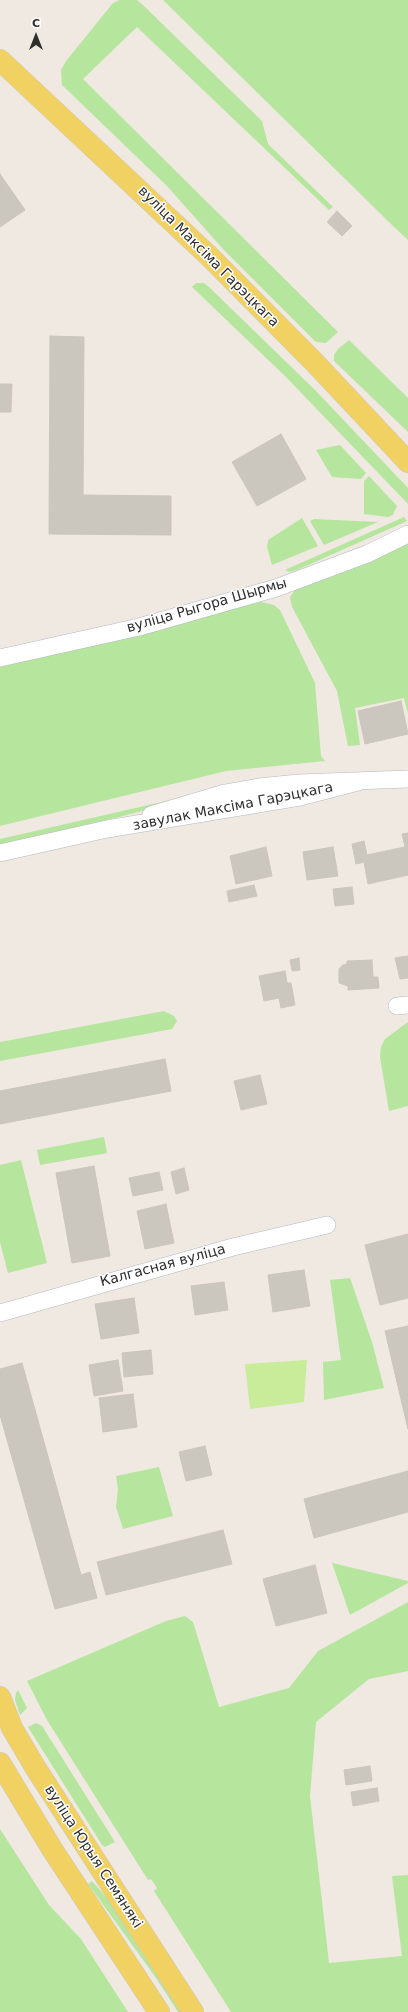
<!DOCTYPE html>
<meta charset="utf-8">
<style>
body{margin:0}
#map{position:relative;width:408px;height:2012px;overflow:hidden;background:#efe9e1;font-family:"DejaVu Sans",sans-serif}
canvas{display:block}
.north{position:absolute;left:16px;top:16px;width:40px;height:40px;-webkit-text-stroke:3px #fff;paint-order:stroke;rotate:0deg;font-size:11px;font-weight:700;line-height:16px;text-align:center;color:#2e2e2e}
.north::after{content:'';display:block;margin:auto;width:14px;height:18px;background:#2e2e2e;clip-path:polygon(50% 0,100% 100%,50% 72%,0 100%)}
</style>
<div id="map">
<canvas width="408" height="2012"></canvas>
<div class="north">С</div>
</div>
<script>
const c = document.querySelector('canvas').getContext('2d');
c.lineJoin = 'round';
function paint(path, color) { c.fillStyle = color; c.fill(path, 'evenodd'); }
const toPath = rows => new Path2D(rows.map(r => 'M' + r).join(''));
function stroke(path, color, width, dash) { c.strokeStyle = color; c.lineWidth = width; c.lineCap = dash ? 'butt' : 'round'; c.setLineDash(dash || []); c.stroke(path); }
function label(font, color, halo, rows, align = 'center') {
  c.font = font + ' "DejaVu Sans",sans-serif'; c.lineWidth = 3; c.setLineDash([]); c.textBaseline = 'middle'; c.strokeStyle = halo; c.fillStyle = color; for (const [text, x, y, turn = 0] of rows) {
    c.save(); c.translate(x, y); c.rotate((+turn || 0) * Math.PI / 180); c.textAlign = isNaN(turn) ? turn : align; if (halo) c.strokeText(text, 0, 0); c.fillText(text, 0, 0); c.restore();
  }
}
paint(toPath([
 [120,0,137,0,144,6,262,121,268,144,333,207,329,210,137,27,83,79,338,332,326,343,316,342,223,249,167,186,62,85,61,70,66,61,113,3],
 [163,0,408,0,408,240,391,224],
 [196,283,204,283,209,287,315,390,408,488,408,504,286,377,192,287],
 [349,340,408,398,408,432,334,361,334,355,338,349],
 [340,445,366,473,361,479,332,477,316,450],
 [369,476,397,506,393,515,388,517,364,514,364,481],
 [404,517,407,521,297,570,290,572,285,570],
 [302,518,318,546,272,565,267,547,268,540],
 [314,519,378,522,324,545,310,521],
 [408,542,408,714,404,698,355,708,360,745,348,746,337,691,292,607,290,597,295,590,364,563],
 [261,602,274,605,280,610,315,683,321,756,325,761,226,771,0,826,0,666],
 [188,796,187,799,119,817,0,845,0,839],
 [164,1011,174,1016,177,1021,172,1029,0,1061,0,1042],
 [408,1022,408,1106,389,1111,380,1057,381,1047,385,1039],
 [104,1137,107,1153,40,1165,37,1150],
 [21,1160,47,1263,8,1273,0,1242,0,1165],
 [350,1278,372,1342,384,1388,324,1400,323,1362,341,1360,330,1280],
 [159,1467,173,1516,123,1529,116,1507,118,1489,116,1476],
 [332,1563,408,1581,408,1583,350,1615],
 [408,1602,408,1671,369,1679,316,1722,310,1796,329,1963,402,1956,392,1876,408,1875,408,2012,231,2012,154,1891,157,1888,151,1879,148,1880,47,1720,27,1681,166,1621,185,1616,193,1622,219,1707,289,1688,318,1651],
 [18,1690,27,1708,20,1715,15,1700,16,1693],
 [36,1723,42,1726,115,1842,105,1847,102,1845,28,1727],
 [0,1829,49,1905,81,1939,128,2012,0,2012],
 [92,1881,112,1904,182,2012,178,2012,156,1978,94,1892,88,1884]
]), '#b6e59e');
paint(toPath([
 [307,1360,304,1402,250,1409,245,1364]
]), '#c9ec9a');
const building = toPath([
 [0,174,25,210,0,227,0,174],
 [337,211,352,226,342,236,327,222,337,211],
 [50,336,84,337,83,495,171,496,171,535,49,534,50,336],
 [0,384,12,384,11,412,0,412,0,384],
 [281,434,306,479,257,506,232,462,281,434],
 [401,701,408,734,365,744,358,711,401,701],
 [408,833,408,875,368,884,364,862,356,864,352,844,364,841,367,855,405,847,402,834,408,833],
 [266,847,272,876,236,884,230,856,266,847],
 [333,847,338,876,307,880,303,852,333,847],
 [254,885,257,896,229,902,227,891,254,885],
 [352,887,354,904,335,906,333,889,352,887],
 [408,956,408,978,400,979,395,958,408,956],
 [299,958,300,970,292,971,290,960,299,958],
 [372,960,373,977,378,977,379,988,348,990,348,986,339,983,339,969,343,965,347,964,347,961,372,960],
 [285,971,287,983,291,983,295,1005,281,1008,279,998,264,1001,259,976,285,971],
 [165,1059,171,1091,0,1124,0,1091,165,1059],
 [260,1075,267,1104,241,1110,234,1081,260,1075],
 [94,1166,110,1256,72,1263,56,1173,94,1166],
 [184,1168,189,1190,176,1194,171,1172,184,1168],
 [159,1172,163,1190,133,1196,129,1178,159,1172],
 [166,1204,174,1243,145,1249,137,1211,166,1204],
 [408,1234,408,1298,380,1305,365,1245,408,1234],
 [304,1270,310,1306,273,1312,268,1275,304,1270],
 [224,1282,228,1310,195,1315,191,1286,224,1282],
 [134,1298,139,1333,101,1339,95,1304,134,1298],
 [408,1326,408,1429,385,1331,408,1326],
 [151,1350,153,1374,124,1377,122,1353,151,1350],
 [118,1360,123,1391,94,1396,89,1365,118,1360],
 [22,1363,81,1575,90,1572,97,1598,55,1609,0,1415,0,1369,22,1363],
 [133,1394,137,1427,103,1432,99,1398,133,1394],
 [205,1446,212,1475,186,1481,179,1452,205,1446],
 [408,1471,408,1512,314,1538,304,1499,408,1471],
 [223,1530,232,1564,106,1595,97,1562,223,1530],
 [315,1565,327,1613,276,1626,263,1579,315,1565],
 [370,1766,372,1781,346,1785,344,1770,370,1766],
 [377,1788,379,1801,353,1806,351,1792,377,1788]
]);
paint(building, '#cbc7bf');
stroke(building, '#cbc5ba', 1);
const minor = toPath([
 [0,658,139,627,276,588,367,554,408,534],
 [151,815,225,793,259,787,299,783,408,779],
 [0,853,107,829,300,797,358,782],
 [397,1006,408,1005],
 [0,1313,233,1247,327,1225]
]);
const major = toPath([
 [0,60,210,257,315,363,408,462],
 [0,1697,12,1728,35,1767,193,2012],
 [0,1763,52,1849,159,2012]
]);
stroke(minor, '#b4b7c1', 18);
stroke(major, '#c9c9c9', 22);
stroke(minor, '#fff', 17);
stroke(major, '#f2d163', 21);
label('14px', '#2e2e2e', '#fff', [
 ["вуліца Максіма Гарэцкага",208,257,45],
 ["вуліца Рыгора Шырмы",207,606,-16],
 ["завулак Максіма Гарэцкага",233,807,-11],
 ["Калгасная вуліца",163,1266,-15],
 ["вуліца Юрыя Семянякі",93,1857,57]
]);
</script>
